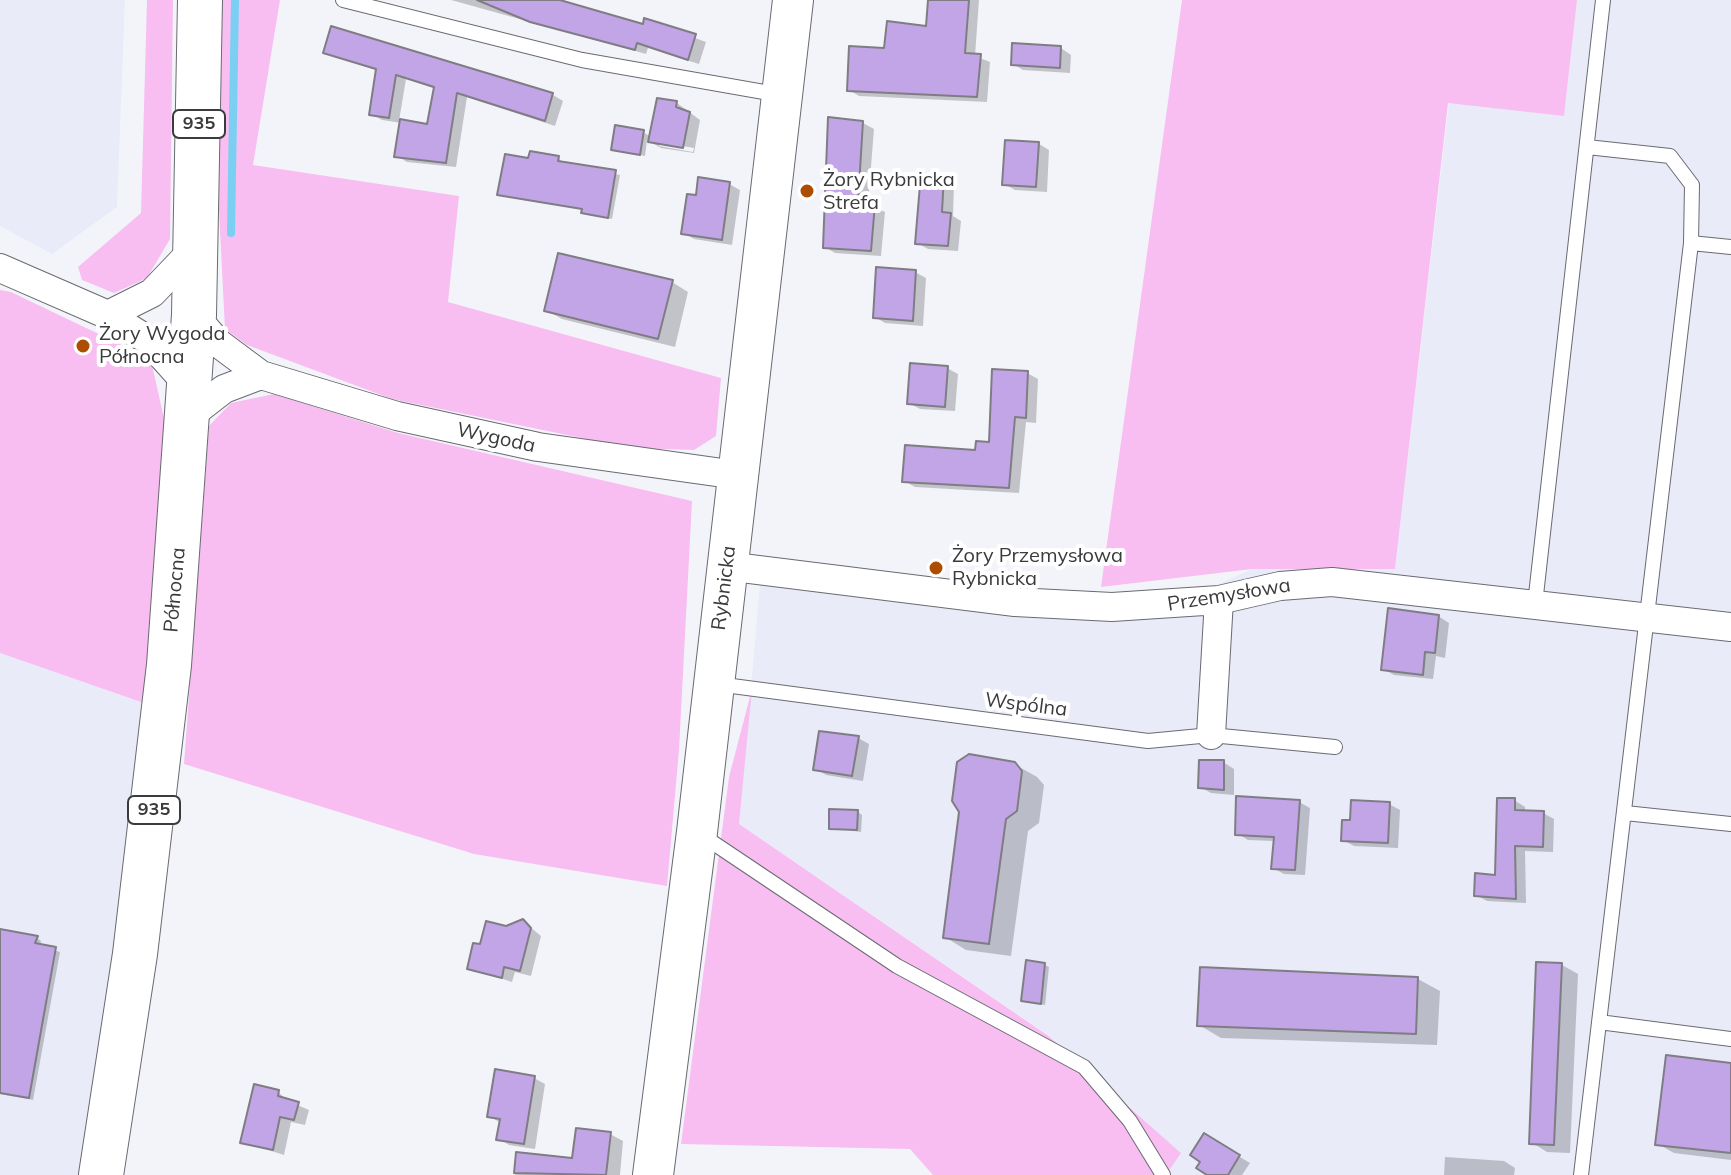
<!DOCTYPE html>
<meta charset="utf-8">
<style>
body{margin:0}
canvas{display:block;background:#f3f4fa}
</style>
<canvas width="1731" height="1175"></canvas>
<script>
const c = document.querySelector('canvas').getContext('2d');
c.lineJoin = 'round';
function paint(path, color) { c.fillStyle = color; c.fill(path, 'evenodd'); }
const toPath = rows => new Path2D(rows.map(r => 'M' + r).join(''));
function stroke(path, color, width, dash) { c.strokeStyle = color; c.lineWidth = width; c.lineCap = dash ? 'butt' : 'round'; c.setLineDash(dash || []); c.stroke(path); }
function label(font, color, halo, rows, align = 'center') {
  c.font = font + ' Mulish,sans-serif'; c.lineWidth = 8; c.setLineDash([]); c.textBaseline = 'middle'; c.strokeStyle = halo; c.fillStyle = color; for (const [text, x, y, turn = 0] of rows) {
    c.save(); c.translate(x, y); c.rotate((+turn || 0) * Math.PI / 180); c.textAlign = isNaN(turn) ? turn : align; if (halo) c.strokeText(text, 0, 0); c.fillText(text, 0, 0); c.restore();
  }
}
paint(toPath([
 [0,0,125,0,117,207,52,254,0,226],
 [1577,0,1731,0,1731,1175,1166,1175,1180,1152,1051,1037,739,824,760,584,1188,598,1252,569,1395,569,1449,102,1564,116],
 [0,653,144,703,108,1039,81,1175,0,1175]
]), '#e9ebf9');
paint(toPath([
 [147,0,173,0,170,239,147,278,114,293,82,280,78,267,141,213],
 [216,0,280,0,253,165,459,196,448,302,721,378,716,436,694,450,630,448,392,399,247,345,225,329,217,171],
 [1182,0,1577,0,1564,116,1448,103,1395,569,1252,569,1101,587],
 [0,290,11,292,130,349,152,365,165,423,144,703,0,653],
 [274,394,398,433,692,501,679,750,667,886,474,854,184,764,209,426,231,403],
 [752,689,739,824,1050,1037,1181,1153,1166,1175,933,1175,910,1149,681,1144,729,777]
]), '#f8bef1');
paint(toPath([
 [451,0,551,0,644,26,646,20,706,42,699,64,648,48,646,54],
 [930,0,979,0,975,56,990,62,987,102,859,96,849,90,885,50,928,28],
 [332,29,553,95,563,101,555,126,467,97,456,167,407,162,397,156,402,123,382,120,371,114,378,71,325,52],
 [406,79,436,89,429,126,399,121],
 [1061,48,1071,55,1070,73,1023,70,1013,64],
 [677,103,700,120,694,153,661,148,647,140,645,156,613,149,643,132,651,137],
 [659,142,694,148,693,152,659,146],
 [863,123,874,129,868,205,885,212,881,256,835,253,825,247],
 [1039,144,1049,150,1047,192,1015,190,1004,184],
 [559,158,563,164,620,175,612,219,588,215,584,210,499,194,530,161],
 [944,177,954,183,953,216,961,221,958,251,928,249,917,243],
 [729,184,740,190,732,245,694,239,683,233,698,197],
 [915,272,926,278,923,326,885,323,875,317],
 [672,282,688,292,675,347,562,319,546,310],
 [947,368,958,374,955,411,920,409,909,403],
 [1027,373,1038,379,1036,423,1026,422,1019,493,915,487,904,481,990,444],
 [1438,616,1449,623,1445,658,1436,656,1433,679,1394,675,1383,669],
 [858,738,869,744,863,781,826,775,816,769],
 [1223,762,1234,769,1234,795,1211,793,1200,787],
 [1014,764,1037,777,1044,785,1039,823,1028,831,1011,956,966,950,945,937],
 [1514,800,1525,807,1525,812,1543,813,1554,819,1553,852,1525,851,1526,903,1487,901,1476,895,1497,877],
 [1299,802,1310,808,1305,875,1284,874,1273,868,1275,841,1248,840,1238,834],
 [1389,804,1400,810,1398,848,1354,846,1343,840,1352,822],
 [858,812,862,815,861,832,831,828],
 [523,921,541,936,531,976,515,972,512,982,469,968,481,947],
 [0,931,37,938,41,941,40,946,60,952,33,1100,0,1094],
 [1045,965,1049,967,1045,1005,1028,1002,1023,1000],
 [1562,965,1578,974,1570,1153,1547,1152,1531,1142],
 [1418,979,1440,991,1437,1045,1221,1038,1199,1025],
 [1731,1065,1731,1160,1674,1153,1658,1144],
 [534,1078,545,1084,535,1149,509,1145,498,1138,501,1123,489,1116],
 [278,1092,288,1101,309,1110,305,1125,291,1122,284,1155,243,1142],
 [610,1134,623,1141,620,1175,515,1175,518,1154,574,1160],
 [1205,1136,1250,1163,1242,1175,1211,1175,1202,1162],
 [1445,1157,1504,1161,1515,1168,1514,1175,1444,1175]
]), '#0003');
stroke(toPath([
 [231,233,235,0]
]), '#7acff3', 8);
const building = toPath([
 [477,0,560,0,643,24,644,18,696,34,688,60,637,43,635,50,530,22,477,0],
 [928,0,969,0,965,53,981,54,977,97,847,91,849,46,884,48,887,21,926,26,928,0],
 [331,26,553,93,545,121,457,93,446,163,394,157,400,119,427,124,434,87,396,75,389,118,369,115,376,69,323,53,331,26],
 [1012,43,1061,46,1060,68,1011,65,1012,43],
 [657,98,677,101,676,107,690,112,683,148,648,142,657,98],
 [828,117,863,121,858,203,875,204,871,251,823,248,828,117],
 [615,125,644,130,640,155,611,150,615,125],
 [1005,140,1039,142,1036,187,1002,185,1005,140],
 [530,151,559,156,558,161,616,170,608,218,581,213,582,209,497,195,505,154,528,158,530,151],
 [921,173,944,175,942,212,951,213,948,246,915,244,921,173],
 [698,177,730,182,722,240,681,234,687,194,696,195,698,177],
 [558,253,673,280,658,339,544,311,558,253],
 [876,267,916,270,913,321,873,318,876,267],
 [910,363,948,366,945,407,907,404,910,363],
 [992,369,1028,371,1026,418,1015,417,1009,488,902,482,905,445,975,450,976,441,989,442,992,369],
 [1388,608,1439,615,1435,653,1425,652,1423,675,1381,670,1388,608],
 [819,731,859,736,852,776,813,770,819,731],
 [969,754,1015,762,1022,771,1017,811,1006,819,989,944,943,938,959,812,952,801,957,762,969,754],
 [1199,760,1224,760,1224,790,1198,788,1199,760],
 [1236,796,1300,800,1295,870,1271,869,1274,837,1235,835,1236,796],
 [1497,798,1515,798,1515,810,1544,811,1543,847,1515,846,1516,899,1474,896,1475,873,1495,875,1497,798],
 [1351,800,1390,802,1388,843,1341,841,1342,820,1350,820,1351,800],
 [829,809,858,810,857,830,829,829,829,809],
 [523,919,531,928,520,971,504,967,502,978,467,969,473,943,480,944,486,921,506,926,523,919],
 [0,929,38,936,35,943,56,947,29,1098,0,1093,0,929],
 [1026,960,1045,963,1041,1004,1021,1001,1026,960],
 [1536,962,1562,963,1554,1145,1529,1144,1536,962],
 [1200,967,1418,977,1416,1034,1197,1026,1200,967],
 [1666,1055,1731,1063,1731,1153,1655,1145,1666,1055],
 [495,1069,535,1076,524,1144,496,1140,500,1119,487,1117,495,1069],
 [254,1084,279,1090,278,1096,299,1102,294,1120,280,1117,273,1150,240,1143,254,1084],
 [576,1128,611,1132,606,1175,514,1173,516,1152,572,1158,576,1128],
 [1204,1133,1240,1155,1228,1175,1207,1175,1196,1168,1200,1162,1190,1155,1204,1133]
]);
paint(building, '#c2a5e6');
stroke(building, '#7f7d83', 2);
const lane = toPath([
 [343,0,582,60,781,95],
 [1691,243,1731,247],
 [1535,604,1603,0],
 [717,684,1148,741,1211,735,1335,747],
 [1625,813,1731,824],
 [700,834,897,966,1084,1067,1130,1121,1163,1175],
 [1599,1022,1731,1039],
 [1581,1175,1691,243,1692,185,1670,156,1587,147]
]);
const street = toPath([
 [0,268,108,315,148,340,190,387],
 [108,315,152,293,196,247],
 [194,315,218,343,261,375,397,416,538,447,737,475],
 [188,417,224,389,261,375],
 [726,566,1015,602,1112,607,1219,600,1280,586,1332,582,1731,627],
 [1211,735,1219,600]
]);
const secondary = toPath([
 [653,1175,697,832,793,0]
]);
const primary = toPath([
 [101,1175,135,954,169,665,194,315,200,0]
]);
stroke(lane, '#6a6b71', 16);
stroke(street, '#6a6b71', 30);
stroke(secondary, '#6a6b71', 42);
stroke(primary, '#6a6b71', 46);
stroke(lane, '#fff', 14);
stroke(street, '#fff', 28);
stroke(secondary, '#fff', 40);
stroke(primary, '#fff', 44);
for (const [x, y, r, color] of [
 [807,191,8,"#ad4d01"],
 [83,346,8,"#ad4d01"],
 [936,568,8,"#ad4d01"]
]) { const dot = new Path2D(); dot.arc(x, y, r, 0, 2 * Math.PI); c.fillStyle = color; c.fill(dot); stroke(dot, '#fff', 3); }
for (const [x, y, w] of [
 [199,124,52],
 [154,810,52]
]) { const box = new Path2D(); box.roundRect(x - w / 2, y - 14, w, 28, 6); c.fillStyle = '#fff'; c.fill(box); stroke(box, '#3b3b3e', 2); }
label('bold 18px', '#3b3b3e', null, [
 ["935",199,124],
 ["935",154,810]
]);
label('20px', '#3b3b3e', '#fff', [
 ["Żory Rybnicka",823,180],
 ["Strefa",823,203],
 ["Żory Wygoda",99,334],
 ["Północna",99,357],
 ["Żory Przemysłowa",952,556],
 ["Rybnicka",952,579]
], 'left');
label('20px', '#3b3b3e', '#fff', [
 ["Wygoda",496,438,12],
 ["Rybnicka",724,588,-83],
 ["Północna",175,590,-85],
 ["Przemysłowa",1229,595,-9],
 ["Wspólna",1026,705,7]
]);
</script>
